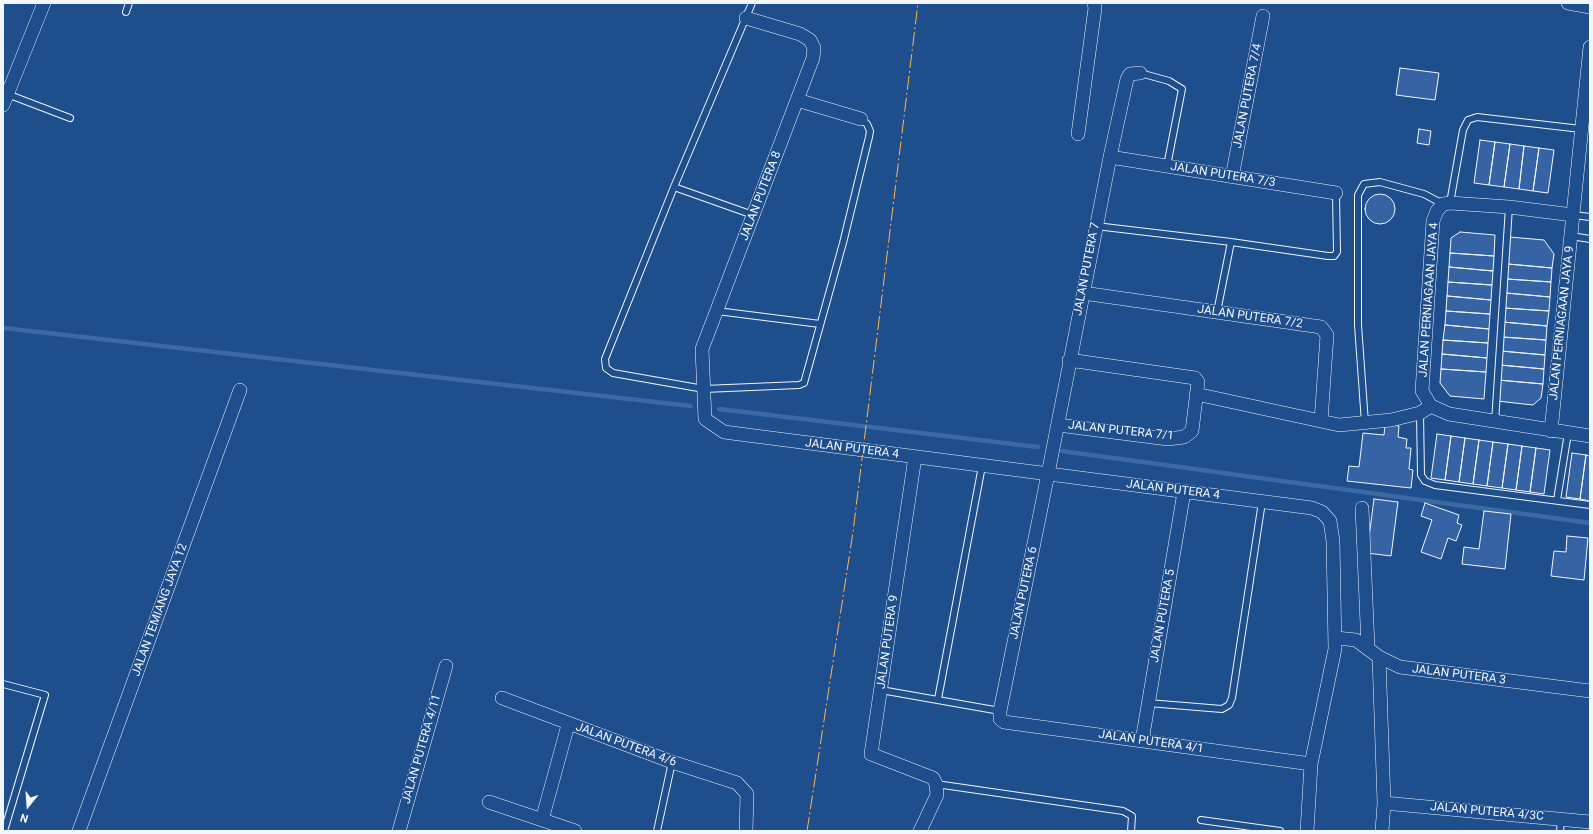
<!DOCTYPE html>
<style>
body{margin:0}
#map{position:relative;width:1593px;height:834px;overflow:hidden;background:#1f4e8c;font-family:Roboto,sans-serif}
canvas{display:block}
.frame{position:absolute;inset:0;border:4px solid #f2f6ff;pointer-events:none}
.north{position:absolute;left:8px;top:786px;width:40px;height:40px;-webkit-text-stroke:3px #1f4e8c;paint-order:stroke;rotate:197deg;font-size:11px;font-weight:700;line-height:16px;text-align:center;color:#f2f6ff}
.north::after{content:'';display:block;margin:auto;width:14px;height:18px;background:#f2f6ff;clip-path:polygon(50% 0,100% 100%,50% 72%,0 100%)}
</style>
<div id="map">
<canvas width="1593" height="834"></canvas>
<div class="frame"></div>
<div class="north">N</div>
</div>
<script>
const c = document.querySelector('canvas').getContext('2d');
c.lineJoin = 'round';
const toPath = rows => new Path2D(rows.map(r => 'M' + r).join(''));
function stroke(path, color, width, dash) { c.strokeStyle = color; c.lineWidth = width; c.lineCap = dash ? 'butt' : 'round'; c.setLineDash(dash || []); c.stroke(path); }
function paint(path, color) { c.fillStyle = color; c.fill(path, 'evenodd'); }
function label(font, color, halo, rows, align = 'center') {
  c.font = font + ' Roboto,sans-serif'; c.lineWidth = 3; c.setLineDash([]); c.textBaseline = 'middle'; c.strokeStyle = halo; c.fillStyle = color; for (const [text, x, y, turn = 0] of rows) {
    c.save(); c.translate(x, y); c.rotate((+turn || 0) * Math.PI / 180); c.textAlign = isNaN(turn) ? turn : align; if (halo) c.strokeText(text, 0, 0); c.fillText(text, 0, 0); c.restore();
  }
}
stroke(toPath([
 [3,328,691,406],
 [719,409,1038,447],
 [1062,451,1590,523]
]), '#3b69a3', 4.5);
const building = toPath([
 [1400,68,1439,73,1435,100,1396,95,1400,68],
 [1419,129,1431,131,1429,145,1417,143,1419,129],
 [1480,140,1495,142,1489,185,1474,183,1480,140],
 [1495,142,1510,144,1504,187,1489,185,1495,142],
 [1510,144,1524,146,1519,189,1504,187,1510,144],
 [1524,146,1539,148,1533,191,1519,189,1524,146],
 [1539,148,1554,150,1548,193,1533,191,1539,148],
 '1365 209a15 15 0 1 1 30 0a15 15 0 1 1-30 0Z',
 [1460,232,1495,235,1494,256,1450,253,1451,238,1460,232],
 [1510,237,1544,240,1554,254,1552,268,1508,264,1510,237],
 [1450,253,1494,256,1493,271,1449,267,1450,253],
 [1508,264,1552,268,1551,282,1507,279,1508,264],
 [1449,267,1493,271,1492,285,1448,282,1449,267],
 [1507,279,1551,282,1550,297,1506,293,1507,279],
 [1448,282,1492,285,1491,300,1447,296,1448,282],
 [1506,293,1550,297,1549,311,1504,308,1506,293],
 [1447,296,1491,300,1490,314,1446,311,1447,296],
 [1504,308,1549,311,1547,326,1503,322,1504,308],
 [1446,311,1490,314,1489,329,1445,325,1446,311],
 [1503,322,1547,326,1546,340,1502,337,1503,322],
 [1445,325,1489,329,1488,343,1443,340,1445,325],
 [1502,337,1546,340,1545,355,1501,351,1502,337],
 [1443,340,1488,343,1487,358,1442,354,1443,340],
 [1501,351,1545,355,1544,369,1500,365,1501,351],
 [1442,354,1487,358,1486,372,1441,369,1442,354],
 [1500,365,1544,369,1543,384,1498,380,1500,365],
 [1441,369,1486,372,1484,399,1450,396,1440,383,1441,369],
 [1498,380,1543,384,1541,398,1533,405,1497,401,1498,380],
 [1385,424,1399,426,1398,437,1407,439,1406,448,1411,448,1409,469,1413,470,1411,488,1347,481,1349,466,1359,467,1363,433,1384,435,1385,424],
 [1437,434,1451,436,1445,480,1431,478,1437,434],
 [1451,436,1465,438,1459,482,1445,480,1451,436],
 [1465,438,1479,440,1473,484,1459,482,1465,438],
 [1479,440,1493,442,1487,486,1473,484,1479,440],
 [1493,442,1508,444,1502,488,1487,486,1493,442],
 [1508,444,1522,446,1516,490,1502,488,1508,444],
 [1522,446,1536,448,1530,492,1516,490,1522,446],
 [1536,448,1550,450,1544,494,1530,492,1536,448],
 [1572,453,1586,455,1580,499,1566,497,1572,453],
 [1586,455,1590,456,1590,501,1580,499,1586,455],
 [1374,499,1398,502,1391,556,1367,553,1374,499],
 [1425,503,1459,515,1457,523,1462,525,1456,541,1448,538,1441,559,1421,552,1432,520,1421,516,1425,503],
 [1484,511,1511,514,1505,569,1462,564,1464,547,1479,549,1484,511],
 [1567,536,1588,538,1584,580,1551,576,1554,551,1566,552,1567,536]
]);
paint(building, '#3563a3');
stroke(building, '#f2f6ff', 1);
const service = toPath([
 [752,3,674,187,605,359,606,368,613,373,704,389,799,385,804,383,843,243,869,137,870,131,867,124,861,119],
 [126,12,129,3],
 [1140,73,1169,81,1182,89,1167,166],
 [7,94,70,118],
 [674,187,753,215],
 [1450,203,1463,130,1468,120,1477,117,1581,129],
 [1573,215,1590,217],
 [1096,226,1231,242,1328,256,1334,256,1337,252,1336,193],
 [1571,236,1590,239],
 [717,311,820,324],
 [1217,312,1231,242],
 [1420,413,1421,475,1425,481,1435,485,1590,505],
 [1495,422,1509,207],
 [1365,423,1358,325,1358,195,1364,184,1380,182,1424,194,1443,204],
 [1557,500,1568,433],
 [3,684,45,695,4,831],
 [881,690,1000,711],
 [938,699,982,466],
 [1148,703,1222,709,1229,705,1232,698,1262,502],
 [936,784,1123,811,1132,816,1131,831],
 [1201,820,1280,831],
 [657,831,672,762],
 [1560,831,1561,819]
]);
const minor = toPath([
 [1568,3,1590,7],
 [746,18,800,34,810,40,814,48,813,58,702,349,705,419,724,432,1312,508,1322,512,1330,521,1333,541,1335,649,1311,764,1307,831],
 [1140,73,1130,74,1127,79,1110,157,1048,474,1000,711,1000,719,1004,722,1311,764],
 [797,100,861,119],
 [3,105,44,3],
 [1078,134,1095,8,1094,3],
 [1110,157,1336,193],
 [1232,177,1263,16],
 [1573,215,1509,207,1450,203,1443,204,1437,211,1433,221,1422,391,1431,406,1449,414,1590,436],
 [1083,293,1321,327,1327,335,1321,421],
 [1196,394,1339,425,1391,420,1420,413,1431,406],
 [1058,425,1168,439,1184,437,1192,431,1198,382,1195,378,1069,360],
 [1551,431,1590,47],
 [915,457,871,754,933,778,936,784,937,795,920,831],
 [1362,508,1368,647],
 [1336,638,1356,640,1379,657,1400,667,1590,691],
 [1379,657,1384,803,1382,831],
 [502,698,672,762,737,783,747,794,746,831],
 [1142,741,1184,492],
 [489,802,575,831],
 [1384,803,1590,822],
 [542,820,568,725],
 [79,831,240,390],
 [399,831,446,666]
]);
stroke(service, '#f2f6ff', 8);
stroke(minor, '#f2f6ff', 14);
stroke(service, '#1f4e8c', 6);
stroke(minor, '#1f4e8c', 13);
stroke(toPath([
 [807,831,853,532,918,3]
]), '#ffb74d', 1, [14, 3, 2, 3]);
label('12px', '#f2f6ff', '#1f4e8c', [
 ["JALAN PUTERA 7/4",1248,96,-79],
 ["JALAN PUTERA 7/3",1223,175,9],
 ["JALAN PUTERA 8",761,196,-69],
 ["JALAN PUTERA 7",1087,269,-79],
 ["JALAN PERNIAGAAN JAYA 4",1429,300,-86],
 ["JALAN PUTERA 7/2",1250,317,8],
 ["JALAN PERNIAGAAN JAYA 9",1562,323,-84],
 ["JALAN PUTERA 7/1",1121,431,6],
 ["JALAN PUTERA 4",852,449,7],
 ["JALAN PUTERA 4",1173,490,7],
 ["JALAN PUTERA 6",1024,593,-78],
 ["JALAN TEMIANG JAYA 12",160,610,-70],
 ["JALAN PUTERA 5",1163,616,-80],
 ["JALAN PUTERA 9",888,642,-82],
 ["JALAN PUTERA 3",1459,675,7],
 ["JALAN PUTERA 4/1",1151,742,8],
 ["JALAN PUTERA 4/6",626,745,20],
 ["JALAN PUTERA 4/11",422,749,-74],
 ["JALAN PUTERA 4/3C",1487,812,5]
]);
</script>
